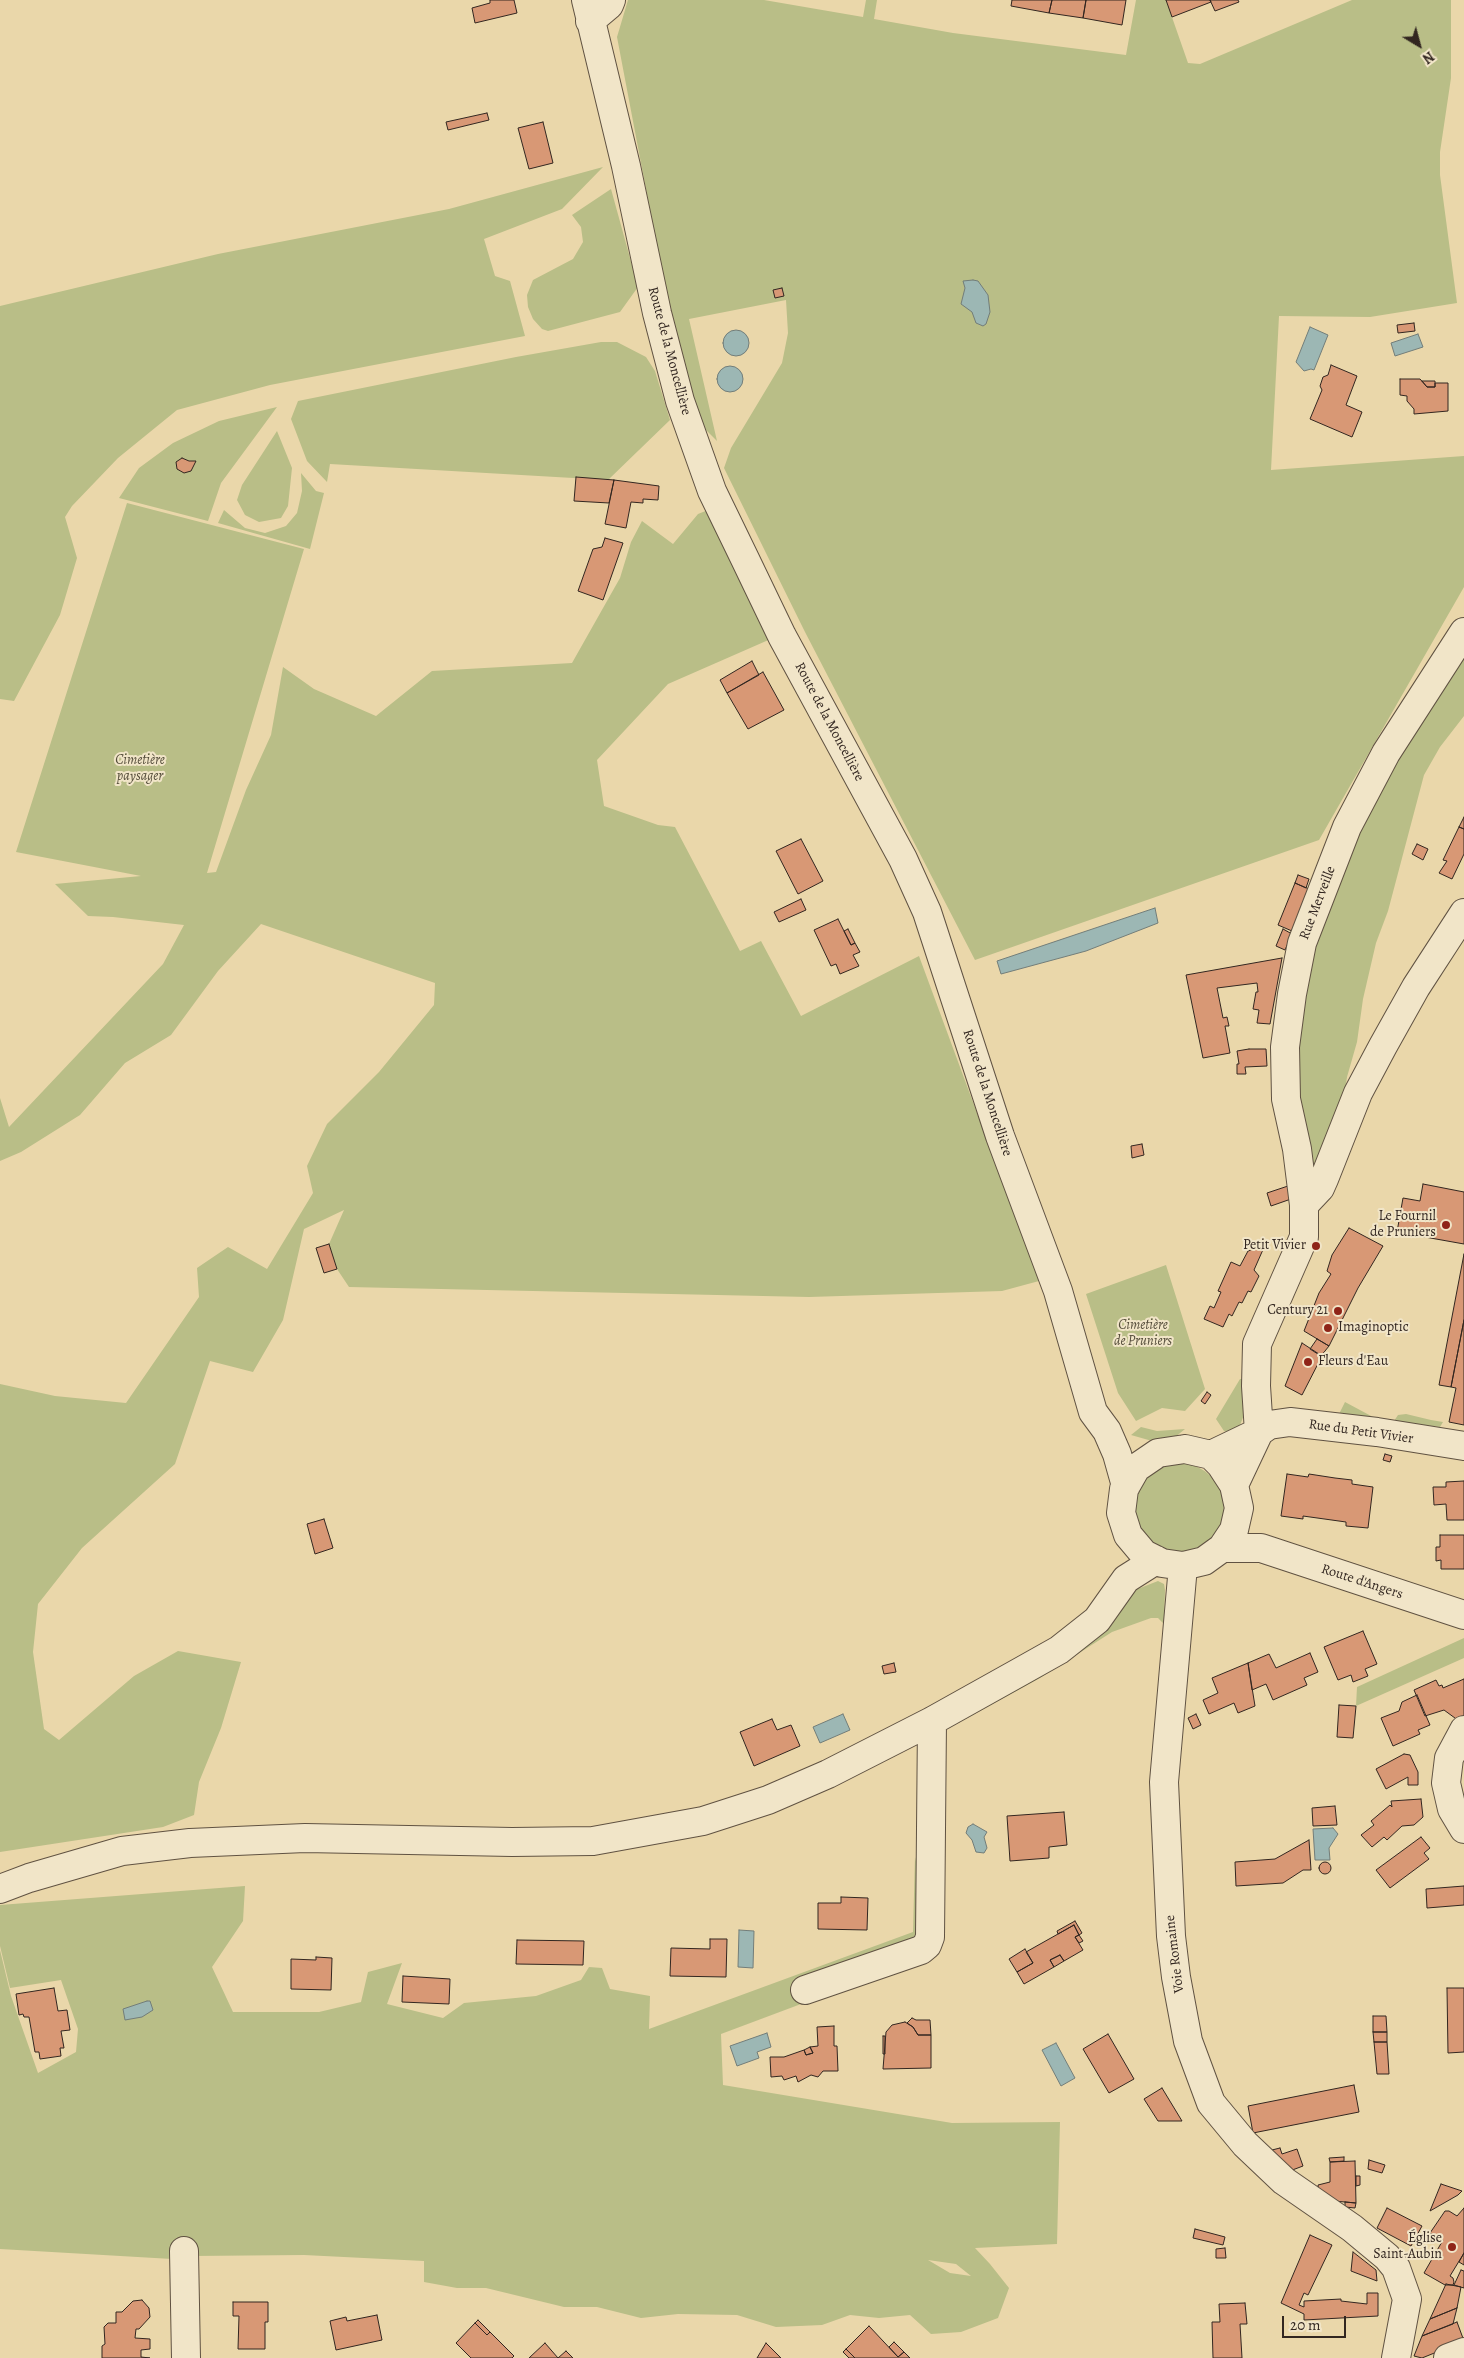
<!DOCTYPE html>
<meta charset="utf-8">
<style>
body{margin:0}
#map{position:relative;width:1464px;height:2358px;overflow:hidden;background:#ead7aa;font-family:Alegreya,serif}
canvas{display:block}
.north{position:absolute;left:1394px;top:20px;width:50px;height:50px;-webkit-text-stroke:4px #f1e5c8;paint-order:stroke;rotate:143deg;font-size:14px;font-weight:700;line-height:20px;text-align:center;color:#322620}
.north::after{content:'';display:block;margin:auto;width:18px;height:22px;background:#322620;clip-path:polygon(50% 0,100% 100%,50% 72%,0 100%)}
.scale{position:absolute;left:1282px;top:2316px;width:64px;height:22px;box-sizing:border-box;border:2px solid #322620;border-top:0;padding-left:6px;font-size:15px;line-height:18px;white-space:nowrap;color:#322620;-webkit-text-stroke:4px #f1e5c8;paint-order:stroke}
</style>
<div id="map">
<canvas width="1464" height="2358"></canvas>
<div class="north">N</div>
<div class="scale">20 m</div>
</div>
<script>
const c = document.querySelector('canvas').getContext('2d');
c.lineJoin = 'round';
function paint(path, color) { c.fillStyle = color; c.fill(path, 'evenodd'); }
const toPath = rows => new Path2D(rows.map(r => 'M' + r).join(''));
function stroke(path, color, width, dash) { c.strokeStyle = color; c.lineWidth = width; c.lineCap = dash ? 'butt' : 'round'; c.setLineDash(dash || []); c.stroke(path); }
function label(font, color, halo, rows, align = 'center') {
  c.font = font + ' Alegreya,serif'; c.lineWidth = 4; c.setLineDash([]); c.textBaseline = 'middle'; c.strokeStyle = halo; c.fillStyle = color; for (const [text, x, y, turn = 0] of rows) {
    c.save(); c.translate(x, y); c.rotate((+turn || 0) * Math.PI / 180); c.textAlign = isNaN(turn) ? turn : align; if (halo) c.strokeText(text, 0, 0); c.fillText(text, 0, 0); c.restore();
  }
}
paint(toPath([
 [628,0,764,0,863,17,866,0,877,0,874,19,953,33,1126,55,1136,0,1166,0,1188,63,1200,64,1352,0,1451,0,1451,78,1440,152,1440,175,1457,303,1370,317,1279,316,1271,470,1464,456,1464,587,1319,840,975,960,805,632,724,468,731,448,782,363,788,333,786,300,689,319,717,441,701,425,671,321,617,37],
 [603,167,562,209,484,239,495,276,510,281,525,336,270,385,177,410,118,458,72,506,65,517,77,558,60,615,14,701,0,699,0,306,218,254,449,209],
 [611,189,638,287,620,312,548,331,542,329,533,319,528,307,527,295,533,280,573,259,583,242,581,227,572,215],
 [601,342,617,342,646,357,655,371,670,420,608,480,330,464,327,482,307,461,291,419,298,401,516,357],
 [277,407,221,483,208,521,119,498,139,468,173,443,219,421],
 [277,431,292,468,288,506,281,518,259,522,245,515,237,500,242,485],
 [301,473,316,491,324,493,310,549,218,523,224,510,245,528,265,533,286,526,297,513,302,491],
 [127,503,304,549,207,873,216,872,246,790,271,735,283,667,314,689,376,716,432,671,572,663,620,578,631,542,642,521,673,544,698,514,708,510,773,638,668,684,597,760,604,806,658,825,675,827,740,951,761,941,801,1016,919,956,1039,1281,1002,1291,809,1297,349,1287,337,1269,329,1244,344,1210,304,1229,283,1320,253,1372,210,1361,175,1464,82,1548,38,1604,33,1652,44,1729,59,1740,134,1676,178,1651,241,1662,221,1728,199,1782,194,1815,163,1827,0,1852,0,1384,55,1396,126,1403,199,1297,197,1268,228,1247,267,1269,313,1193,307,1166,327,1124,379,1072,434,1005,435,983,261,924,218,971,171,1035,125,1063,80,1115,21,1152,0,1161,0,1098,9,1127,163,964,184,925,113,917,88,916,55,884,141,876,16,852],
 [1464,654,1464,716,1440,747,1424,775,1388,911,1376,943,1363,999,1357,1042,1347,1077,1343,1105,1314,1166,1307,1165,1294,1094,1308,959,1362,816],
 [1166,1265,1205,1389,1185,1411,1162,1408,1136,1421,1118,1393,1086,1294],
 [1240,1379,1243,1379,1246,1410,1236,1435,1224,1431,1216,1419],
 [1345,1402,1373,1417,1339,1414],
 [1406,1414,1431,1420,1443,1422,1440,1427,1394,1421,1398,1415],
 [1141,1427,1157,1431,1185,1429,1174,1438,1152,1441,1131,1435],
 '1134 1508a45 45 0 1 1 90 0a45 45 0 1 1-90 0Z',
 [1158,1581,1164,1584,1165,1590,1164,1624,1158,1618,1151,1618,1112,1632,1040,1678,949,1728,951,1718,1135,1590],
 [1464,1638,1464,1658,1356,1706,1357,1687],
 [915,1857,924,1898,923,1937,798,1988,801,2004,721,2034,723,2085,952,2123,1060,2122,1057,2244,975,2248,990,2264,1009,2288,998,2318,961,2332,931,2334,910,2315,879,2318,850,2315,822,2325,776,2327,737,2315,678,2314,641,2318,597,2307,564,2307,486,2288,457,2288,424,2282,424,2261,304,2255,191,2256,172,2259,0,2249,0,1950,11,1996,38,2073,76,2052,78,2029,61,1980,10,1988,0,1946,0,1905,245,1886,243,1921,212,1967,233,2012,319,2012,361,2002,368,1972,402,1963,387,2004,443,2018,464,2003,536,1996,581,1980,589,1967,602,1968,610,1989,650,1996,649,2029,913,1932],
 [928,2260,956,2264,971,2276,950,2273]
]), '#b9be87');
const water = toPath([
 [973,280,978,281,988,295,990,312,986,324,983,326,976,323,972,312,961,304,965,288,963,281,973,280],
 [1310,327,1328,335,1314,370,1311,369,1304,371,1296,362,1310,327],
 '723 343a13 13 0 1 1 26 0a13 13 0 1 1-26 0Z',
 [1418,334,1423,347,1395,356,1391,343,1418,334],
 '717 379a13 13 0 1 1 26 0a13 13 0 1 1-26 0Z',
 [1155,908,1158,923,1086,951,1001,974,997,961,1155,908],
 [843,1714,850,1730,820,1743,813,1727,843,1714],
 [973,1824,987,1832,984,1837,987,1848,984,1853,976,1852,972,1840,966,1833,968,1827,973,1824],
 [1333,1828,1338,1834,1329,1848,1330,1860,1315,1860,1313,1829,1333,1828],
 [739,1930,754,1931,753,1968,738,1967,739,1930],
 [147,2001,150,2001,153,2010,142,2017,125,2020,123,2009,147,2001],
 [767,2033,771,2047,757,2052,759,2058,737,2066,730,2046,767,2033],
 [1056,2043,1075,2078,1061,2086,1042,2050,1056,2043]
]);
paint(water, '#9cb7b4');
stroke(water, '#727d79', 1);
const building = toPath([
 [490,0,514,0,517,13,475,23,472,8,490,3,490,0],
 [1012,0,1052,0,1049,13,1011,6,1012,0],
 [1052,0,1086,0,1083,18,1049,13,1052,0],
 [1086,0,1126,0,1122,25,1083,18,1086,0],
 [1166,0,1210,0,1211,2,1172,17,1166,0],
 [1210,0,1238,0,1239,2,1215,11,1210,0],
 [487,113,489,120,448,130,446,122,487,113],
 [543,122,553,163,529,169,518,128,543,122],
 [782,288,784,296,775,298,773,290,782,288],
 [1414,323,1415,331,1398,333,1397,325,1414,323],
 [1331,365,1357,376,1346,405,1362,412,1352,437,1310,419,1322,390,1320,386,1323,377,1328,375,1331,365],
 [1400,379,1420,379,1427,387,1435,387,1435,383,1448,383,1448,411,1414,414,1414,409,1407,401,1407,396,1400,395,1400,379],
 [1422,381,1435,381,1435,387,1427,387,1422,381],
 [182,458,189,461,196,461,191,471,184,473,177,469,176,462,182,458],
 [576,477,614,480,609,503,574,501,576,477],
 [614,480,659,486,658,500,643,499,643,503,631,502,626,528,605,524,614,480],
 [605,538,623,543,603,600,578,591,593,549,602,547,605,538],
 [752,661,759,675,727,693,720,680,752,661],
 [763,672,784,710,748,729,727,693,763,672],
 [1464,817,1464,829,1459,827,1464,817],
 [1459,827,1464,829,1464,854,1452,879,1439,873,1447,861,1443,860,1459,827],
 [801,839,823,881,798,894,776,851,801,839],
 [1417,844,1428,849,1423,860,1412,854,1417,844],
 [1298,875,1309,879,1306,888,1295,883,1298,875],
 [1295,883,1309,889,1292,931,1278,925,1295,883],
 [801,899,806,910,779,922,774,912,801,899],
 [838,919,851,945,855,943,860,952,853,955,859,966,840,974,836,964,831,966,814,930,838,919],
 [848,929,855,943,851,945,844,931,848,929],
 [1283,929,1292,934,1285,950,1276,946,1283,929],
 [1282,958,1270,1024,1257,1023,1259,1010,1253,1009,1256,992,1258,992,1257,983,1217,988,1223,1018,1227,1017,1229,1026,1225,1026,1230,1053,1203,1058,1186,975,1282,958],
 [1249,1049,1266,1049,1267,1066,1245,1067,1246,1074,1237,1074,1237,1064,1239,1064,1237,1051,1249,1049],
 [1142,1144,1144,1155,1132,1158,1131,1146,1142,1144],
 [1423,1184,1464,1192,1464,1244,1397,1232,1403,1198,1420,1201,1423,1184],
 [1288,1186,1291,1199,1271,1206,1267,1193,1288,1186],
 [1349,1228,1383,1246,1358,1288,1329,1346,1304,1331,1319,1293,1331,1274,1327,1271,1332,1255,1349,1228],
 [329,1244,337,1269,324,1273,316,1248,329,1244],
 [1265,1245,1254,1270,1259,1276,1251,1292,1248,1291,1242,1303,1239,1302,1232,1316,1229,1314,1223,1327,1204,1319,1210,1306,1214,1308,1221,1292,1218,1291,1231,1262,1240,1266,1248,1251,1265,1245],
 [1464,1254,1464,1320,1451,1387,1439,1385,1464,1254],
 [1464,1320,1464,1425,1449,1422,1456,1388,1451,1387,1464,1320],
 [1317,1339,1329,1346,1321,1356,1310,1349,1317,1339],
 [1302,1343,1322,1356,1302,1395,1285,1386,1302,1343],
 [1207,1392,1211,1395,1205,1404,1201,1401,1207,1392],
 [1385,1454,1392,1456,1390,1462,1383,1460,1385,1454],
 [1287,1474,1308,1477,1309,1474,1335,1478,1352,1480,1352,1484,1373,1487,1368,1528,1346,1526,1346,1522,1303,1516,1303,1519,1281,1516,1287,1474],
 [1464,1481,1464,1520,1447,1520,1446,1504,1434,1505,1433,1487,1446,1487,1446,1482,1464,1481],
 [324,1519,333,1548,315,1554,307,1524,324,1519],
 [1440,1535,1464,1535,1464,1569,1441,1569,1441,1560,1436,1561,1436,1547,1440,1547,1440,1535],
 [1363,1631,1377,1664,1365,1669,1368,1676,1353,1682,1351,1675,1338,1680,1324,1647,1363,1631],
 [1310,1653,1318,1672,1304,1678,1307,1685,1273,1700,1266,1684,1252,1690,1248,1663,1269,1654,1276,1668,1310,1653],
 [894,1663,896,1672,884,1674,882,1666,894,1663],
 [1248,1663,1255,1706,1238,1713,1234,1703,1209,1714,1203,1700,1218,1693,1212,1678,1248,1663],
 [1464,1679,1464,1715,1459,1721,1444,1710,1425,1716,1414,1690,1436,1680,1439,1686,1442,1685,1443,1688,1464,1679],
 [1417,1695,1430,1725,1418,1730,1420,1734,1393,1746,1381,1718,1399,1711,1402,1702,1417,1695],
 [1339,1705,1356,1706,1353,1738,1337,1737,1339,1705],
 [1196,1714,1201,1725,1193,1729,1188,1718,1196,1714],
 [772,1719,777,1730,791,1725,800,1746,754,1766,740,1732,772,1719],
 [1404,1754,1410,1755,1418,1772,1418,1785,1408,1785,1408,1777,1386,1789,1376,1769,1404,1754],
 [1421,1799,1423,1817,1414,1825,1402,1826,1387,1840,1384,1837,1372,1847,1361,1835,1374,1825,1371,1821,1390,1805,1392,1807,1391,1801,1421,1799],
 [1335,1806,1337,1825,1313,1826,1312,1808,1335,1806],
 [1064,1812,1067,1845,1049,1847,1049,1858,1010,1861,1007,1816,1064,1812],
 [1421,1837,1430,1848,1424,1853,1429,1859,1390,1888,1376,1870,1421,1837],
 [1309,1840,1311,1870,1303,1870,1283,1883,1236,1886,1235,1862,1275,1859,1309,1840],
 '1319 1868a6 6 0 1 1 12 0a6 6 0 1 1-12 0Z',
 [1464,1886,1464,1905,1427,1908,1426,1889,1464,1886],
 [841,1897,868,1898,867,1930,818,1929,818,1903,841,1903,841,1897],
 [1075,1921,1082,1933,1079,1935,1074,1925,1058,1934,1057,1931,1075,1921],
 [1074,1925,1079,1935,1075,1937,1083,1950,1064,1961,1060,1955,1050,1960,1054,1967,1024,1984,1017,1972,1033,1963,1026,1952,1074,1925],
 [1079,1935,1083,1941,1079,1943,1075,1937,1079,1935],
 [710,1939,727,1939,726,1977,670,1976,671,1948,710,1949,710,1939],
 [517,1940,584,1941,583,1965,516,1964,517,1940],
 [1025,1949,1033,1963,1017,1972,1009,1959,1025,1949],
 [1060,1955,1064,1961,1054,1967,1050,1960,1060,1955],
 [316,1957,332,1958,331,1990,291,1989,291,1959,316,1960,316,1957],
 [403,1976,450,1979,449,2004,402,2002,403,1976],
 [54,1988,58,2011,67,2010,70,2030,61,2031,64,2048,60,2048,61,2056,40,2059,39,2052,35,2052,29,2017,24,2017,23,2014,19,2015,16,1994,54,1988],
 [1447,1988,1464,1988,1464,2052,1448,2053,1447,1988],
 [1373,2016,1386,2016,1387,2032,1373,2032,1373,2016],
 [912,2018,916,2020,930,2020,931,2035,918,2035,913,2027,907,2023,912,2018],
 [905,2022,913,2027,918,2035,931,2035,931,2068,883,2069,886,2032,892,2025,905,2022],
 [834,2026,834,2046,837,2046,838,2071,823,2071,818,2077,811,2075,798,2082,796,2076,784,2080,782,2076,771,2077,770,2057,784,2057,804,2050,806,2055,813,2053,810,2047,818,2046,817,2027,834,2026],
 [1373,2032,1387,2032,1387,2042,1374,2042,1373,2032],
 [1108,2034,1134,2079,1109,2093,1083,2049,1108,2034],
 [883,2036,885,2036,885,2054,883,2054,883,2036],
 [1374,2042,1387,2042,1389,2074,1377,2074,1374,2042],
 [810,2047,813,2053,806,2055,804,2050,810,2047],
 [1354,2085,1359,2112,1253,2133,1248,2106,1354,2085],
 [1162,2088,1182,2121,1158,2121,1144,2099,1162,2088],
 [1280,2148,1282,2154,1297,2149,1303,2166,1287,2172,1272,2150,1280,2148],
 [1344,2157,1344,2161,1330,2162,1329,2158,1344,2157],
 [1369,2160,1385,2165,1382,2173,1368,2169,1369,2160],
 [1355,2161,1356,2203,1334,2201,1319,2195,1318,2185,1330,2182,1330,2162,1355,2161],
 [1356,2176,1360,2176,1360,2185,1356,2186,1356,2176],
 [1441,2184,1462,2191,1458,2195,1430,2211,1441,2184],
 [1345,2202,1356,2203,1355,2208,1345,2207,1345,2202],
 [1387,2208,1422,2226,1411,2246,1377,2228,1387,2208],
 [1464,2208,1464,2253,1450,2276,1453,2278,1454,2282,1453,2285,1445,2285,1424,2273,1443,2240,1430,2233,1445,2211,1449,2211,1457,2216,1464,2208],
 [1195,2229,1225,2237,1223,2245,1193,2238,1195,2229],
 [1310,2235,1332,2245,1308,2295,1304,2293,1299,2305,1304,2307,1304,2301,1341,2299,1341,2301,1367,2304,1367,2293,1378,2293,1378,2316,1304,2320,1304,2314,1281,2303,1310,2235],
 [1225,2248,1226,2258,1216,2258,1216,2249,1225,2248],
 [1353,2252,1376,2270,1377,2281,1351,2271,1353,2252],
 [1464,2253,1464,2265,1459,2262,1464,2253],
 [1461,2270,1464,2271,1464,2288,1454,2285,1461,2270],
 [1446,2284,1461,2287,1457,2308,1430,2319,1446,2284],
 [142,2300,149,2308,150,2317,139,2329,136,2329,135,2338,150,2339,150,2349,141,2350,141,2357,150,2358,102,2358,102,2346,105,2344,104,2327,108,2323,116,2323,116,2312,122,2312,133,2301,142,2300],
 [233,2302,268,2302,268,2322,265,2322,265,2349,238,2349,239,2316,233,2316,233,2302],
 [1245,2303,1247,2324,1240,2324,1242,2358,1213,2358,1212,2322,1220,2322,1219,2304,1245,2303],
 [1457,2308,1453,2324,1422,2336,1430,2319,1457,2308],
 [377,2315,382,2340,336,2350,330,2321,346,2317,347,2321,377,2315],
 [478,2320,490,2332,487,2335,475,2323,478,2320],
 [1457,2322,1464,2341,1422,2358,1414,2356,1422,2336,1457,2322],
 [475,2323,487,2335,490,2332,514,2356,512,2358,471,2358,456,2343,475,2323],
 [869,2326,898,2357,904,2352,910,2358,855,2358,846,2349,869,2326],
 [894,2342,904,2352,898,2357,889,2347,894,2342],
 [545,2343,558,2358,529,2358,545,2343],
 [766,2343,781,2358,757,2358,766,2343],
 [846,2349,855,2358,849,2358,843,2352,846,2349],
 [566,2351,573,2358,558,2358,566,2351]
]);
paint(building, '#d89875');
stroke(building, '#322620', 1);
const minor = toPath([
 [586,0,626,166,657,313,680,401,712,491,745,559,782,636,903,859,927,912,1000,1136,1058,1291,1093,1412,1107,1431,1117,1454,1126,1486],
 [590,21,609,5,611,0],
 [1304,1205,1320,1188,1324,1179,1358,1093,1383,1046,1416,987,1464,913],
 [1185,1449,1211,1455,1221,1465,1234,1485,1239,1508,1234,1530,1222,1548,1204,1561,1183,1566,1162,1563,1144,1554,1128,1535,1121,1513,1124,1489,1136,1468,1158,1453,1185,1449],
 [1211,1455,1259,1432,1269,1425,1290,1422,1377,1432,1464,1446],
 [1234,1485,1259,1432,1256,1386,1257,1344,1304,1237,1304,1205,1297,1149,1286,1099,1285,1047,1292,994,1302,943,1347,827,1386,753,1464,632],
 [1222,1548,1261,1548,1464,1615],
 [1183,1566,1164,1782,1171,1936,1176,1977,1188,2041,1211,2103,1245,2144,1284,2181,1352,2228,1387,2257,1396,2268,1407,2299,1396,2358],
 [1464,1730,1449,1758,1446,1783,1452,1809,1464,1829],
 [0,1889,29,1878,122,1851,190,1843,305,1838,512,1842,593,1841,703,1821,768,1800,828,1774,932,1721,1018,1673,1059,1650,1097,1620,1126,1579,1156,1560],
 [805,1990,921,1950,927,1945,930,1937,932,1721],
 [184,2251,186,2358],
 [1448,2358,1464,2352]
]);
stroke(minor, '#605242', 30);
stroke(minor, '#f1e5c8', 28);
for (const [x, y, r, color] of [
 [1446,1225,5,"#8f2418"],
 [1316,1246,5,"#8f2418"],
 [1338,1311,5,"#8f2418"],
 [1328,1328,5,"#8f2418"],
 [1308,1362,5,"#8f2418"],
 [1452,2247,5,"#8f2418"]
]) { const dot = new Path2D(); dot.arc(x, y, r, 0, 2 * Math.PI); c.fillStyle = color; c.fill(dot); stroke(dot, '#f1e5c8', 2); }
label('14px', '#322620', '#f1e5c8', [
 ["Route de la Moncellière",669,351,75],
 ["Route de la Moncellière",829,722,62],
 ["Rue Merveille",1318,903,-69],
 ["Route de la Moncellière",987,1093,72],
 ["Rue du Petit Vivier",1361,1432,8],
 ["Route d'Angers",1362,1582,18],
 ["Voie Romaine",1175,1954,-97]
]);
label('italic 14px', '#544c3a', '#f1e5c8', [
 ["Cimetière",140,761],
 ["paysager",140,777],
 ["Cimetière",1143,1326],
 ["de Pruniers",1143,1342]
]);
label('14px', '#322620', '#f1e5c8', [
 ["Le Fournil",1436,1217],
 ["de Pruniers",1436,1233],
 ["Petit Vivier",1306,1246],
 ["Century 21",1328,1311],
 ["Imaginoptic",1338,1328,"left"],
 ["Fleurs d'Eau",1318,1362,"left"],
 ["Église",1442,2239],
 ["Saint-Aubin",1442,2255]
], 'right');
</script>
